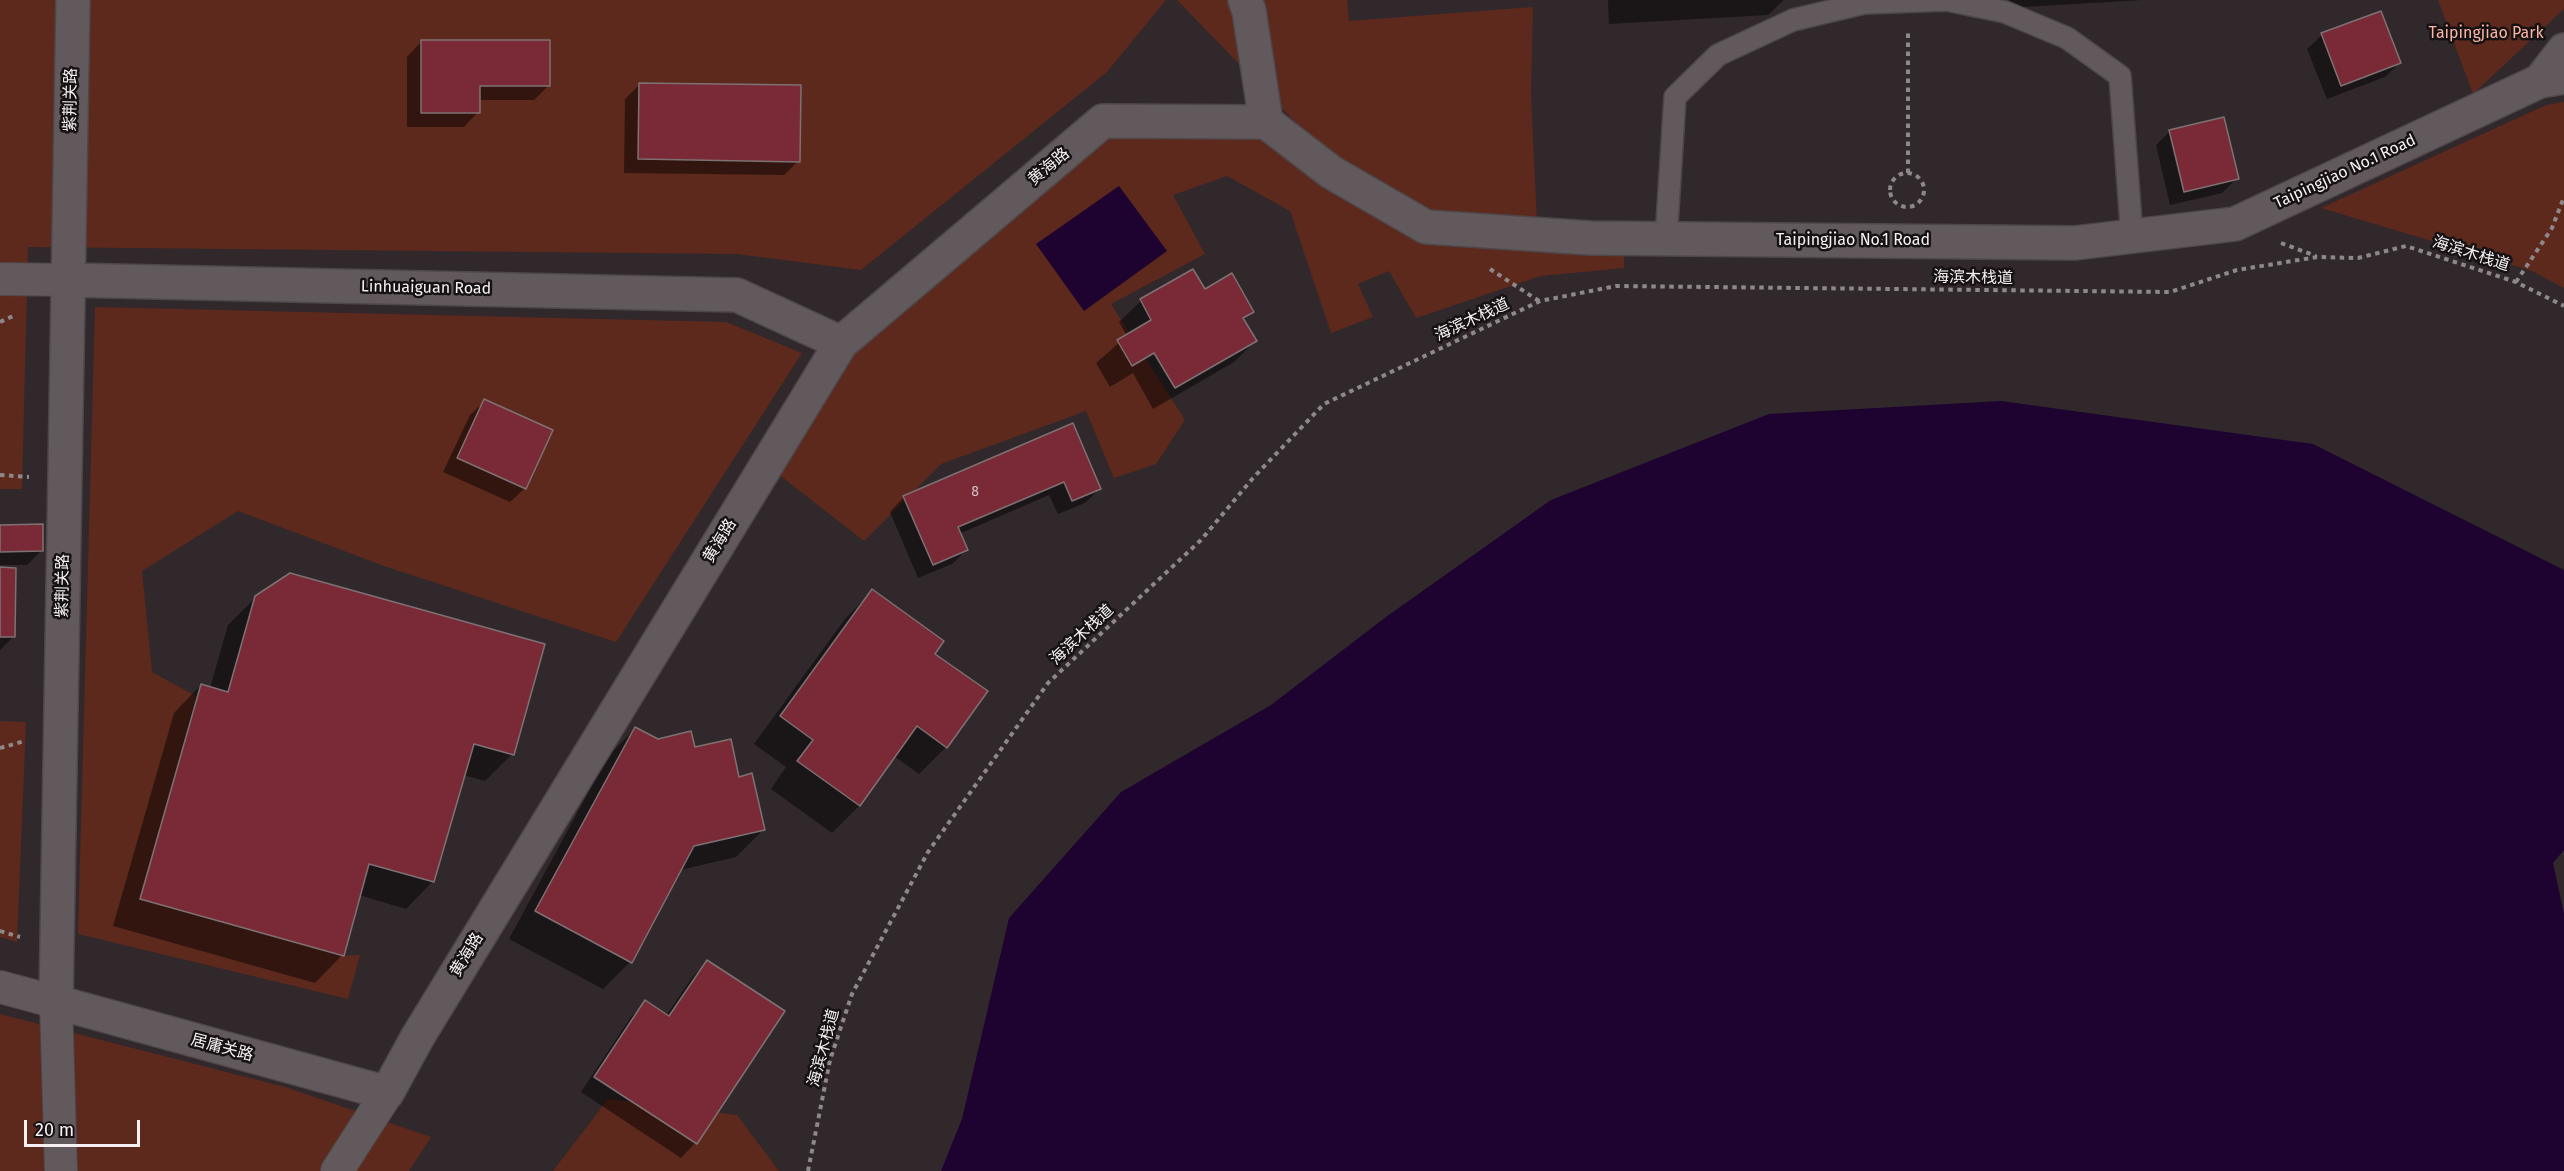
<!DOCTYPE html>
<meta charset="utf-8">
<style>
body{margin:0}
#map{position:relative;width:2564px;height:1171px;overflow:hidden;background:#31282c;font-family:"Fira Sans",sans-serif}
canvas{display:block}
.scale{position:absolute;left:24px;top:1120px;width:116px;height:27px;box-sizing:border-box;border:3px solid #f6f0f3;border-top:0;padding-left:8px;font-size:18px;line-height:21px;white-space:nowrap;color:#f6f0f3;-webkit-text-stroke:4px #161214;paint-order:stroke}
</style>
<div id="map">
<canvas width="2564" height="1171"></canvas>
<div class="scale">20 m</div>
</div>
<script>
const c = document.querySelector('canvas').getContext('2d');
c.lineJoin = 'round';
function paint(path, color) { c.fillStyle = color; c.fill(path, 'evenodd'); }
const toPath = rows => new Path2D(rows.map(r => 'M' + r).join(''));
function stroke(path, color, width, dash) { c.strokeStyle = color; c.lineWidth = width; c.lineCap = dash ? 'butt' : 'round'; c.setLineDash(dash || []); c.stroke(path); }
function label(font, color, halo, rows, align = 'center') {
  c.font = font + ' "Fira Sans","Noto Sans SC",sans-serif'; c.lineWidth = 5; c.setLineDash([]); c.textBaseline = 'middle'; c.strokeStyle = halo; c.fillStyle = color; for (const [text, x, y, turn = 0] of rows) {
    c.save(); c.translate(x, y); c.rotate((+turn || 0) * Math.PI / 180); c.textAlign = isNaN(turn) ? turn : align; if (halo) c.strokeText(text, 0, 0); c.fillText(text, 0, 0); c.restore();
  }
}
paint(toPath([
 [0,0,1166,0,1107,72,861,270,737,254,28,247,22,489,0,489],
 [1177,0,1347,0,1349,21,1533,7,1531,94,1537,224,1426,213,1336,164],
 [2438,0,2564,0,2564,9,2473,94],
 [2564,102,2564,288,2532,271,2321,208,2546,105],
 [1105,131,1263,131,1415,233,1624,249,1624,268,1541,276,1416,318,1389,271,1358,284,1373,317,1331,333,1290,211,1227,176,1173,195,1205,254,1111,304,1185,420,1156,464,1114,478,1086,411,941,464,864,541,773,470,846,349],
 [95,307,726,322,802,353,616,642,384,566,238,511,142,571,152,672,196,696,140,899,343,956,360,955,348,999,78,934],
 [0,721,26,722,17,942,0,937],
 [0,1014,285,1087,431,1137,409,1171,0,1171],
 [608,1099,737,1115,779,1171,553,1171]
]), '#5c291c');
paint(toPath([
 [1119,186,1167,251,1084,311,1036,244],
 [2001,401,2313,444,2564,570,2564,850,2553,863,2564,914,2564,1171,941,1171,962,1119,1009,918,1121,792,1271,705,1386,617,1551,500,1769,414]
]), '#1e0230');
paint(toPath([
 [1608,0,1784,0,1768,15,1609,24],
 [2005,0,2143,0,2006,8],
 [2322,35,2399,63,2385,77,2327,99,2307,49],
 [421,42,549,85,534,100,478,100,478,112,464,127,407,127,407,57],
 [640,84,798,161,784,175,624,173,625,99],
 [2170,131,2237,178,2222,193,2170,205,2156,145],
 [1192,271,1204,291,1252,311,1243,321,1255,341,1234,362,1153,409,1133,373,1110,387,1096,363,1127,336,1119,322,1141,301],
 [485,401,525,488,510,502,443,472,470,415],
 [1072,425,1099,489,1085,503,1058,514,1049,495,959,534,966,550,952,564,918,578,890,512,904,497],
 [0,526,42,550,27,565,0,565],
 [0,569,14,636,0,650],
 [872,591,946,747,919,774,894,756,859,806,832,833,771,789,786,767,754,744,845,619],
 [256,597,512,754,485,781,463,775,433,881,406,909,359,895,342,955,315,983,113,926,174,713,201,685,210,688,228,625],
 [635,729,738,779,763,830,736,857,680,870,630,962,603,989,509,939,608,756],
 [707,962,783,1011,695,1143,681,1158,581,1092,631,1017,646,1002,666,1016,693,976]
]), '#0007');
const building = toPath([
 [2381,11,2401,63,2341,86,2321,33,2381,11],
 [421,40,550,40,550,86,480,86,480,113,421,113,421,40],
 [639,83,801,85,800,162,638,159,639,83],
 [2224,117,2239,179,2184,192,2169,130,2224,117],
 [1193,269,1205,289,1232,273,1254,312,1243,318,1257,341,1175,388,1154,353,1132,366,1117,340,1151,320,1140,299,1193,269],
 [484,399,553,430,526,489,457,458,484,399],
 [1073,423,1101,489,1072,501,1064,482,958,527,968,550,933,565,903,496,1073,423],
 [43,524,43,551,0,552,0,525,43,524],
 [0,567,16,568,15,637,0,637,0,567],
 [290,573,545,644,514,755,474,744,434,882,369,864,344,956,140,899,201,684,228,692,255,596,290,573],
 [872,589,944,641,935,654,988,691,947,748,917,726,860,806,797,761,813,740,780,716,872,589],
 [635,727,658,739,691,731,695,747,731,739,739,777,752,773,765,830,694,846,632,963,535,911,635,727],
 [707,960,785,1011,697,1144,594,1077,645,1000,669,1016,707,960]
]);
paint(building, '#7a2a37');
stroke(building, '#7d7273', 1.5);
const service = toPath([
 [1947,0,2005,12,2067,38,2120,76,2132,237],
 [1666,240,1675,97,1718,55,1793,20,1864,3,1946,0]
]);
const pedestrian = toPath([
 [0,279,68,280],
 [0,987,56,1002,61,1171],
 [337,1171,387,1093]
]);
const minor = toPath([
 [73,0,56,1002,387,1093,417,1038,841,343,1103,121,1266,122],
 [1245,0,1249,11,1266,122,1331,172,1426,227,1590,238,2075,243,2235,224,2540,81,2564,77],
 [2540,81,2564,50],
 [68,280,737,295,841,343]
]);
stroke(service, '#4e474a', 24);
stroke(pedestrian, '#4e474a', 34);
stroke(minor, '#4e474a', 36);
stroke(toPath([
 '1890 190a17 17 0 1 1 34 0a17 17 0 1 1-34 0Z',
 [1908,173,1908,31],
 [2281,243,2316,256],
 [1490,269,1539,301],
 [2516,282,2552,228,2564,197],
 [0,322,13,316],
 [0,475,29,477],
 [0,748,25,741],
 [0,931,20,937],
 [808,1171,830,1060,852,994,928,852,1048,683,1201,540,1253,478,1324,404,1540,301,1616,286,2170,292,2237,270,2317,257,2358,258,2406,246,2516,282,2564,306]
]), '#8f888b', 4, [4.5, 4.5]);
stroke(service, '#62595c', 21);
stroke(pedestrian, '#62595c', 32);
stroke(minor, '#62595c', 33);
label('14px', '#d7bec4', null, [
 ["8",975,492]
]);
label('16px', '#fbb6a3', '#161214', [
 ["Taipingjiao Park",2486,34]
]);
label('16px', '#f6f0f3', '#161214', [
 ["紫荆关路",71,100,-89],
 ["黄海路",1049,167,-40],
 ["Taipingjiao No.1 Road",2345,172,-25],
 ["Taipingjiao No.1 Road",1853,241],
 ["海滨木栈道",2471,254,18],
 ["海滨木栈道",1973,278,1],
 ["Linhuaiguan Road",426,288,1],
 ["海滨木栈道",1472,320,-25],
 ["黄海路",720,541,-59],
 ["紫荆关路",63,586,-89],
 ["海滨木栈道",1082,635,-43],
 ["黄海路",467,955,-59],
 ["居庸关路",222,1048,15],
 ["海滨木栈道",824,1048,-75]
]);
</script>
